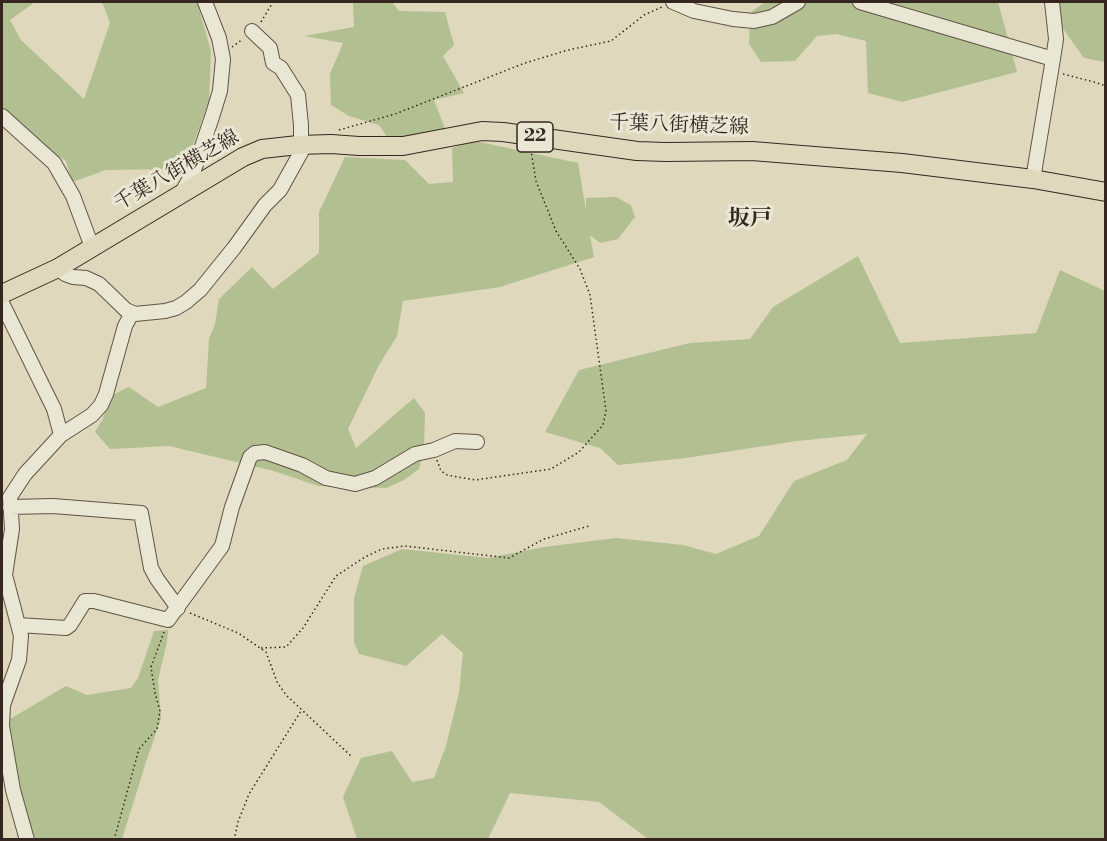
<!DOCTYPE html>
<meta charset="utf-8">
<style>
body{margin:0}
#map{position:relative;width:1107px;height:841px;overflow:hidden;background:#dfd8bd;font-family:"Libre Bodoni",serif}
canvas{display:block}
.frame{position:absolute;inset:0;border:3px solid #352720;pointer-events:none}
</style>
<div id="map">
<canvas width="1107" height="841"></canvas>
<div class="frame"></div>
</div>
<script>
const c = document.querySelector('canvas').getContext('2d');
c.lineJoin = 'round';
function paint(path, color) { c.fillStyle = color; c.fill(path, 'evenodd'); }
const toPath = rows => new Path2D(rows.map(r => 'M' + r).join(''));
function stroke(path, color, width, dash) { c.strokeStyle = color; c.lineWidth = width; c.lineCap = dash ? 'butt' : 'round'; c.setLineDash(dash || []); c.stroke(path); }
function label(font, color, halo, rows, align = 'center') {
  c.font = font + ' "Libre Bodoni","Noto Serif JP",serif'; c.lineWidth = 6; c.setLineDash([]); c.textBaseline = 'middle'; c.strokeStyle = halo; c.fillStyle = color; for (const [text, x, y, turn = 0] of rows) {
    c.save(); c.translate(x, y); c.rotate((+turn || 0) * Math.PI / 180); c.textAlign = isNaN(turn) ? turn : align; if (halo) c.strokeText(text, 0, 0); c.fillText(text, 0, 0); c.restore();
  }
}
paint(toPath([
 [2,2,35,2,10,20,21,40,84,99,110,23,102,2,197,2,211,51,209,101,184,169,106,170,72,182,66,161,2,122],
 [353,2,392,2,399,11,445,12,454,45,443,56,464,93,434,100,447,134,390,141,379,125,349,116,331,105,330,74,343,43,304,36,354,27],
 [765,2,998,2,1017,72,902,102,868,93,866,41,836,34,817,36,795,61,761,62,749,44,750,13],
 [1044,2,1105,2,1105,62,1084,58],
 [475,141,578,163,586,210,586,198,616,197,631,205,635,217,618,239,600,243,590,235,594,257,500,287,403,301,397,336,379,365,348,429,356,448,414,398,425,413,424,449,419,469,404,480,386,488,318,486,274,471,169,446,110,449,95,432,103,419,108,397,129,387,158,407,206,388,209,339,215,324,219,299,252,267,273,289,319,253,319,212,345,157,405,160,429,184,453,182,452,148],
 [858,256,900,343,1036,333,1060,270,1105,291,1105,839,648,839,599,802,510,793,488,839,357,839,343,797,361,758,392,751,412,782,434,778,446,746,459,693,463,653,442,634,406,666,359,654,354,642,354,598,363,566,402,549,488,558,544,547,616,538,683,545,716,554,759,536,794,481,847,460,867,434,797,441,686,458,618,465,600,448,545,432,579,370,690,343,750,339,773,307],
 [168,630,167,642,158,680,161,719,147,759,122,839,33,839,10,752,2,717,10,719,66,686,87,695,131,688,138,678,154,631]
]), '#b2bf91');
const minor = toPath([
 [673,2,694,11,733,19,754,21,772,17,798,2],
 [860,2,1053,59],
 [252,31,270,48,273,63,281,68,298,95,301,125,301,145],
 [2,116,54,163,73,196,92,247],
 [1033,179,1053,59,1056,39,1052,2],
 [182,192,193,173,212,117,220,91,223,59,219,38,205,2],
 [58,268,65,274,73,277,86,278,99,284,126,310,135,314,165,311,176,308,186,302,200,290,234,248,265,205,280,190,305,145],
 [2,303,54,409,61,435,25,474,10,497,12,529,5,575,21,636,19,660,3,705,2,726,13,790,27,840],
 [61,435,92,415,101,405,106,394,125,326,132,313],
 [10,507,53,506,141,513,151,568,157,579,178,608],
 [18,625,66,628,70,625,85,601,94,601,168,620,222,546,232,507,250,457,255,453,265,452,302,465,326,478,355,484,375,478,415,454,434,450,455,441,477,442]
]);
const major = toPath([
 [2,294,58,268,243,157,262,149,298,145,331,144,359,146,403,146,482,131,503,132,637,151,666,152,752,151,902,163,1033,179,1106,192]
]);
stroke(minor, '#605347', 16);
stroke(major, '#352720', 20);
stroke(toPath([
 [261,22,273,2],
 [232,47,243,39],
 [1063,74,1094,82,1106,86],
 [339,130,395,114,525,63,568,50,611,41,644,15,662,7],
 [437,460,441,471,447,475,475,480,551,469,579,452,603,425,606,411,590,295,580,269,556,231,536,181,531,151],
 [190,613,238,633,266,652,277,682,286,695,351,756],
 [261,648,286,647,303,628,336,576,365,557,382,549,405,546,509,558,544,539,589,526],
 [114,840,139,749,157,729,160,711,155,693,151,667,164,632],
 [234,840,238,822,249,794,301,711]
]), '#352720', 1.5, [1.5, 3]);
stroke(minor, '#eae6d4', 14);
stroke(major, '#dfd8bd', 18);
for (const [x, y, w] of [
 [535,137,36]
]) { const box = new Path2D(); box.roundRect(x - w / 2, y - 15, w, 30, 4.5); c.fillStyle = '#eae6d4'; c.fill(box); stroke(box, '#352720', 1.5); }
label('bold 18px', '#352720', null, [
 ["22",535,137]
]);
label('20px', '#352720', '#eae6d4', [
 ["千葉八街横芝線",679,126,2],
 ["千葉八街横芝線",177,171,-30]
]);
label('bold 22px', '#352720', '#eae6d4', [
 ["坂戸",750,220]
]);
</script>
